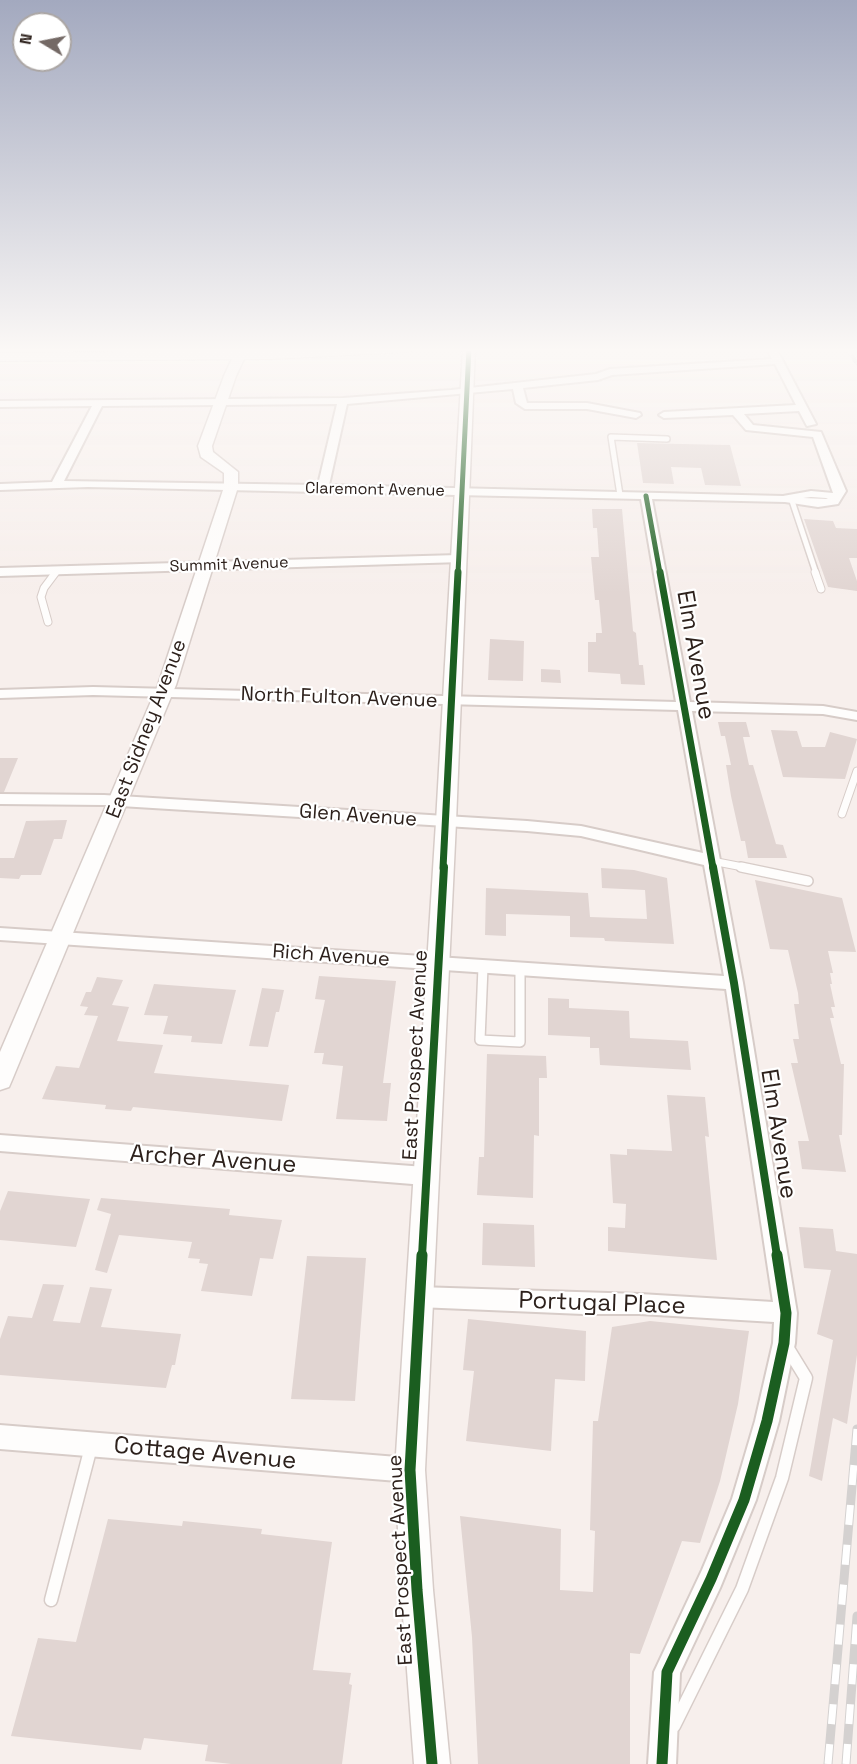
<!DOCTYPE html>
<style>
body{margin:0}
#map{position:relative;width:857px;height:1764px;overflow:hidden;background:#f7efec;font-family:"Space Grotesk",sans-serif}
canvas{display:block}
.north{position:absolute;left:12px;top:12px;width:60px;height:60px;box-sizing:border-box;background:#fff;border:2px solid #aba6a4;border-radius:50%;rotate:280deg;font-size:16px;font-weight:700;line-height:24px;text-align:center;color:#2d211c}
.north::after{content:'';display:block;margin:auto;width:21px;height:27px;background:#746965;clip-path:polygon(50% 0,100% 100%,50% 72%,0 100%)}
</style>
<div id="map">
<canvas width="857" height="1764"></canvas>
<div class="north">N</div>
</div>
<script>
const c = document.querySelector('canvas').getContext('2d');
c.lineJoin = 'round';
function paint(path, color) { c.fillStyle = color; c.fill(path, 'evenodd'); }
const toPath = rows => new Path2D(rows.map(r => 'M' + r).join(''));
function stroke(path, color, width, dash) { c.strokeStyle = color; c.lineWidth = width; c.lineCap = dash ? 'butt' : 'round'; c.setLineDash(dash || []); c.stroke(path); }
function label(font, color, halo, rows, align = 'center') {
  c.font = font + ' "Space Grotesk",sans-serif'; c.lineWidth = 4.5; c.setLineDash([]); c.textBaseline = 'middle'; c.strokeStyle = halo; c.fillStyle = color; for (const [text, x, y, turn = 0] of rows) {
    c.save(); c.translate(x, y); c.rotate((+turn || 0) * Math.PI / 180); c.textAlign = isNaN(turn) ? turn : align; if (halo) c.strokeText(text, 0, 0); c.fillText(text, 0, 0); c.restore();
  }
}
paint(toPath([
 [637,443,730,445,741,486,705,485,701,468,671,467,674,484,643,483],
 [592,509,622,509,633,631,636,633,639,665,643,665,645,685,621,684,620,674,588,672,588,642,596,642,596,633,602,633,599,600,595,600,591,557,599,557,597,528,593,528],
 [804,519,833,521,836,528,857,529,857,558,849,558,857,581,857,591,828,587],
 [490,639,524,641,523,681,488,680],
 [541,669,560,670,561,683,541,682],
 [718,722,746,722,750,737,743,737,749,765,753,765,776,844,783,845,787,858,748,858,745,841,741,841,731,796,726,765,731,765,725,736,721,736],
 [771,730,797,731,802,747,825,747,830,732,857,739,845,779,783,777],
 [0,758,18,758,4,792,0,792],
 [67,820,62,839,54,839,41,875,21,875,19,879,0,878,0,858,14,858,26,821],
 [601,868,634,870,667,878,674,944,605,941,604,938,570,937,570,916,506,914,506,936,485,935,486,888,588,893,590,917,647,919,645,890,602,888],
 [755,880,842,898,856,952,828,951,833,973,830,973,832,984,830,984,835,1007,831,1007,834,1018,830,1018,841,1064,844,1064,842,1135,839,1135,846,1172,802,1169,798,1141,809,1141,791,1063,798,1063,793,1039,799,1039,794,1004,799,1004,798,993,788,950,770,949],
 [319,976,396,981,383,1083,391,1083,387,1121,336,1119,343,1066,322,1064,324,1053,314,1053,325,1000,315,999],
 [97,977,123,980,112,1005,129,1007,117,1041,163,1045,154,1073,289,1085,282,1121,133,1107,131,1111,105,1109,106,1105,42,1099,56,1066,79,1068,98,1016,84,1015,88,1007,80,1006,86,992,91,992],
 [154,984,236,990,222,1044,191,1042,192,1036,163,1034,168,1016,144,1015],
 [262,988,284,990,279,1012,276,1012,268,1047,249,1046],
 [548,998,569,999,569,1008,629,1011,630,1038,688,1041,691,1070,600,1065,599,1048,590,1048,590,1037,548,1035],
 [487,1054,546,1056,547,1078,539,1078,539,1136,534,1135,533,1198,477,1195,479,1157,484,1157],
 [667,1095,705,1097,709,1137,705,1136,717,1260,608,1251,608,1227,625,1228,626,1204,613,1203,610,1154,627,1155,627,1149,672,1151],
 [8,1191,90,1199,76,1247,0,1240,0,1211],
 [101,1198,230,1209,229,1215,282,1220,273,1259,260,1258,252,1296,201,1291,208,1264,199,1263,200,1259,188,1258,192,1242,119,1235,107,1273,95,1270,111,1214,97,1210],
 [483,1223,534,1225,535,1267,482,1265],
 [799,1227,833,1229,836,1251,857,1254,857,1355,847,1424,833,1418,822,1481,809,1476,833,1340,817,1334,831,1270,804,1268],
 [307,1256,366,1258,355,1401,291,1399],
 [43,1284,64,1285,53,1321,80,1323,90,1287,112,1289,101,1327,181,1334,175,1365,172,1365,166,1388,0,1375,0,1339,8,1316,32,1318],
 [468,1319,586,1331,585,1381,555,1379,551,1451,466,1441,474,1371,463,1370],
 [650,1321,749,1331,738,1404,720,1481,700,1543,682,1541,640,1654,630,1653,630,1764,478,1764,472,1637,460,1516,561,1529,560,1590,593,1592,595,1531,590,1530,593,1421,598,1421,612,1327],
 [108,1519,182,1526,183,1521,262,1529,261,1534,332,1542,313,1670,351,1673,349,1684,352,1685,342,1764,231,1764,205,1761,208,1745,144,1738,141,1750,11,1736,38,1638,76,1642]
]), '#e1d5d2');
const serviceFar3 = toPath([
 [620,495,611,437,667,439],
 [792,501,816,573],
 [55,573,57,571]
]);
const serviceFar2 = toPath([
 [815,572,821,589],
 [48,622,41,597,44,588,56,572],
 [842,814,857,771],
 [712,861,748,868]
]);
const serviceFar1 = toPath([
 [741,867,808,881],
 [483,967,480,1040,520,1042,520,970]
]);
const service = toPath([
 [51,1600,91,1447],
 [674,1726,742,1589,782,1478,806,1378,787,1347]
]);
const minor = toPath([
 [766,348,776,348,816,424,807,426,799,411,744,414,753,425,821,432,846,491,838,504,818,507,785,502,652,499,690,702,823,706,857,712,857,720,823,714,692,711,743,983,797,1313,795,1343,779,1421,756,1500,720,1588,680,1673,676,1764,648,1764,654,1672,702,1570,732,1499,755,1421,773,1343,774,1322,640,1314,583,1314,418,1307,410,1304,407,1297,410,1290,418,1287,640,1294,773,1302,726,989,0,940,0,928,724,976,704,865,581,836,527,831,104,805,0,804,0,794,104,795,527,821,581,826,703,853,678,710,93,695,0,698,0,690,93,687,676,702,641,499,88,487,0,490,0,484,52,482,92,406,0,407,0,401,343,398,451,390,596,374,610,369,772,359,766,348],
 [775,364,796,405,664,412,659,415,664,418,733,415,746,430,813,437,833,493,811,491,783,496,329,485,347,404,513,389,516,403,525,409,587,409,636,418,641,415,640,413,587,403,527,403,523,388,598,380,612,375,775,364],
 [337,404,318,485,64,481,102,406,337,404],
 [811,497,826,498,828,499,803,498,811,497],
 [458,555,464,559,462,562,0,576,0,568,458,555],
 [0,1135,425,1167,432,1170,435,1176,432,1182,425,1185,0,1151,0,1135],
 [0,1425,410,1458,419,1461,422,1470,419,1479,410,1482,0,1449,0,1425]
]);
const tertiary = toPath([
 [237,348,249,348,236,376,212,446,213,452,238,472,238,487,176,685,12,1080,9,1087,0,1090,0,1052,158,685,224,487,224,473,201,457,198,446,224,376,237,348],
 [463,348,475,348,456,822,425,1470,433,1590,450,1764,414,1764,401,1590,395,1470,436,822,463,348]
]);
const primary = toPath([
 [332,348,416,348,409,352,272,359,0,361,0,353,272,351,332,348]
]);
stroke(serviceFar3, '#d7ccc8', 8);
stroke(serviceFar2, '#d7ccc8', 9);
stroke(serviceFar1, '#d7ccc8', 12);
stroke(service, '#d7ccc8', 15);
stroke(minor, '#d7ccc8', 4);
stroke(tertiary, '#d7ccc8', 3);
stroke(primary, '#d7ccc8', 2);
stroke(serviceFar3, '#fefdfc', 5);
stroke(serviceFar2, '#fefdfc', 7);
stroke(serviceFar1, '#fefdfc', 9);
stroke(service, '#fefdfc', 12);
paint(minor, '#fefdfc');
paint(tertiary, '#fefdfc');
paint(primary, '#fefdfc');
const railFar1 = toPath([
 [846,348,857,363]
]);
const rail = toPath([
 [828,1764,857,1429],
 [846,1764,857,1616]
]);
stroke(railFar1, '#d4d1d0', 4.5);
stroke(rail, '#d4d1d0', 9);
stroke(railFar1, '#fff', 3, [9]);
stroke(rail, '#fff', 7, [20]);
stroke(toPath([
 [646,496,660,573],
 [458,573,469,348]
]), '#1b5e20', 5);
stroke(toPath([
 [660,572,713,868],
 [443,868,458,572]
]), '#1b5e20', 7);
stroke(toPath([
 [713,867,734,983,777,1256],
 [422,1256,444,867]
]), '#1b5e20', 8);
stroke(toPath([
 [422,1255,410,1470,417,1590,432,1764],
 [662,1764,667,1672,711,1579,744,1500,767,1421,784,1343,786,1313,777,1255]
]), '#1b5e20', 11);
const sky = c.createLinearGradient(0, 0, 0, 594);
sky.addColorStop(0, '#a3a9bf');
sky.addColorStop(0.59, '#fbf8f6');
sky.addColorStop(1, '#fbf8f600');
c.fillStyle = sky;
c.fillRect(0, 0, 857, 594);
label('16px', '#2d211c', '#fff', [
 ["Claremont Avenue",375,490,1],
 ["Summit Avenue",229,565,-2]
]);
label('20px', '#2d211c', '#fff', [
 ["North Fulton Avenue",339,698,2],
 ["East Sidney Avenue",147,729,-69],
 ["Glen Avenue",358,816,4],
 ["Rich Avenue",331,956,4],
 ["East Prospect Avenue",416,1055,-87],
 ["East Prospect Avenue",401,1560,-93]
]);
label('24px', '#2d211c', '#fff', [
 ["Elm Avenue",695,655,80],
 ["Elm Avenue",778,1134,81],
 ["Archer Avenue",213,1160,4],
 ["Portugal Place",602,1304,2],
 ["Cottage Avenue",205,1454,5]
]);
</script>
